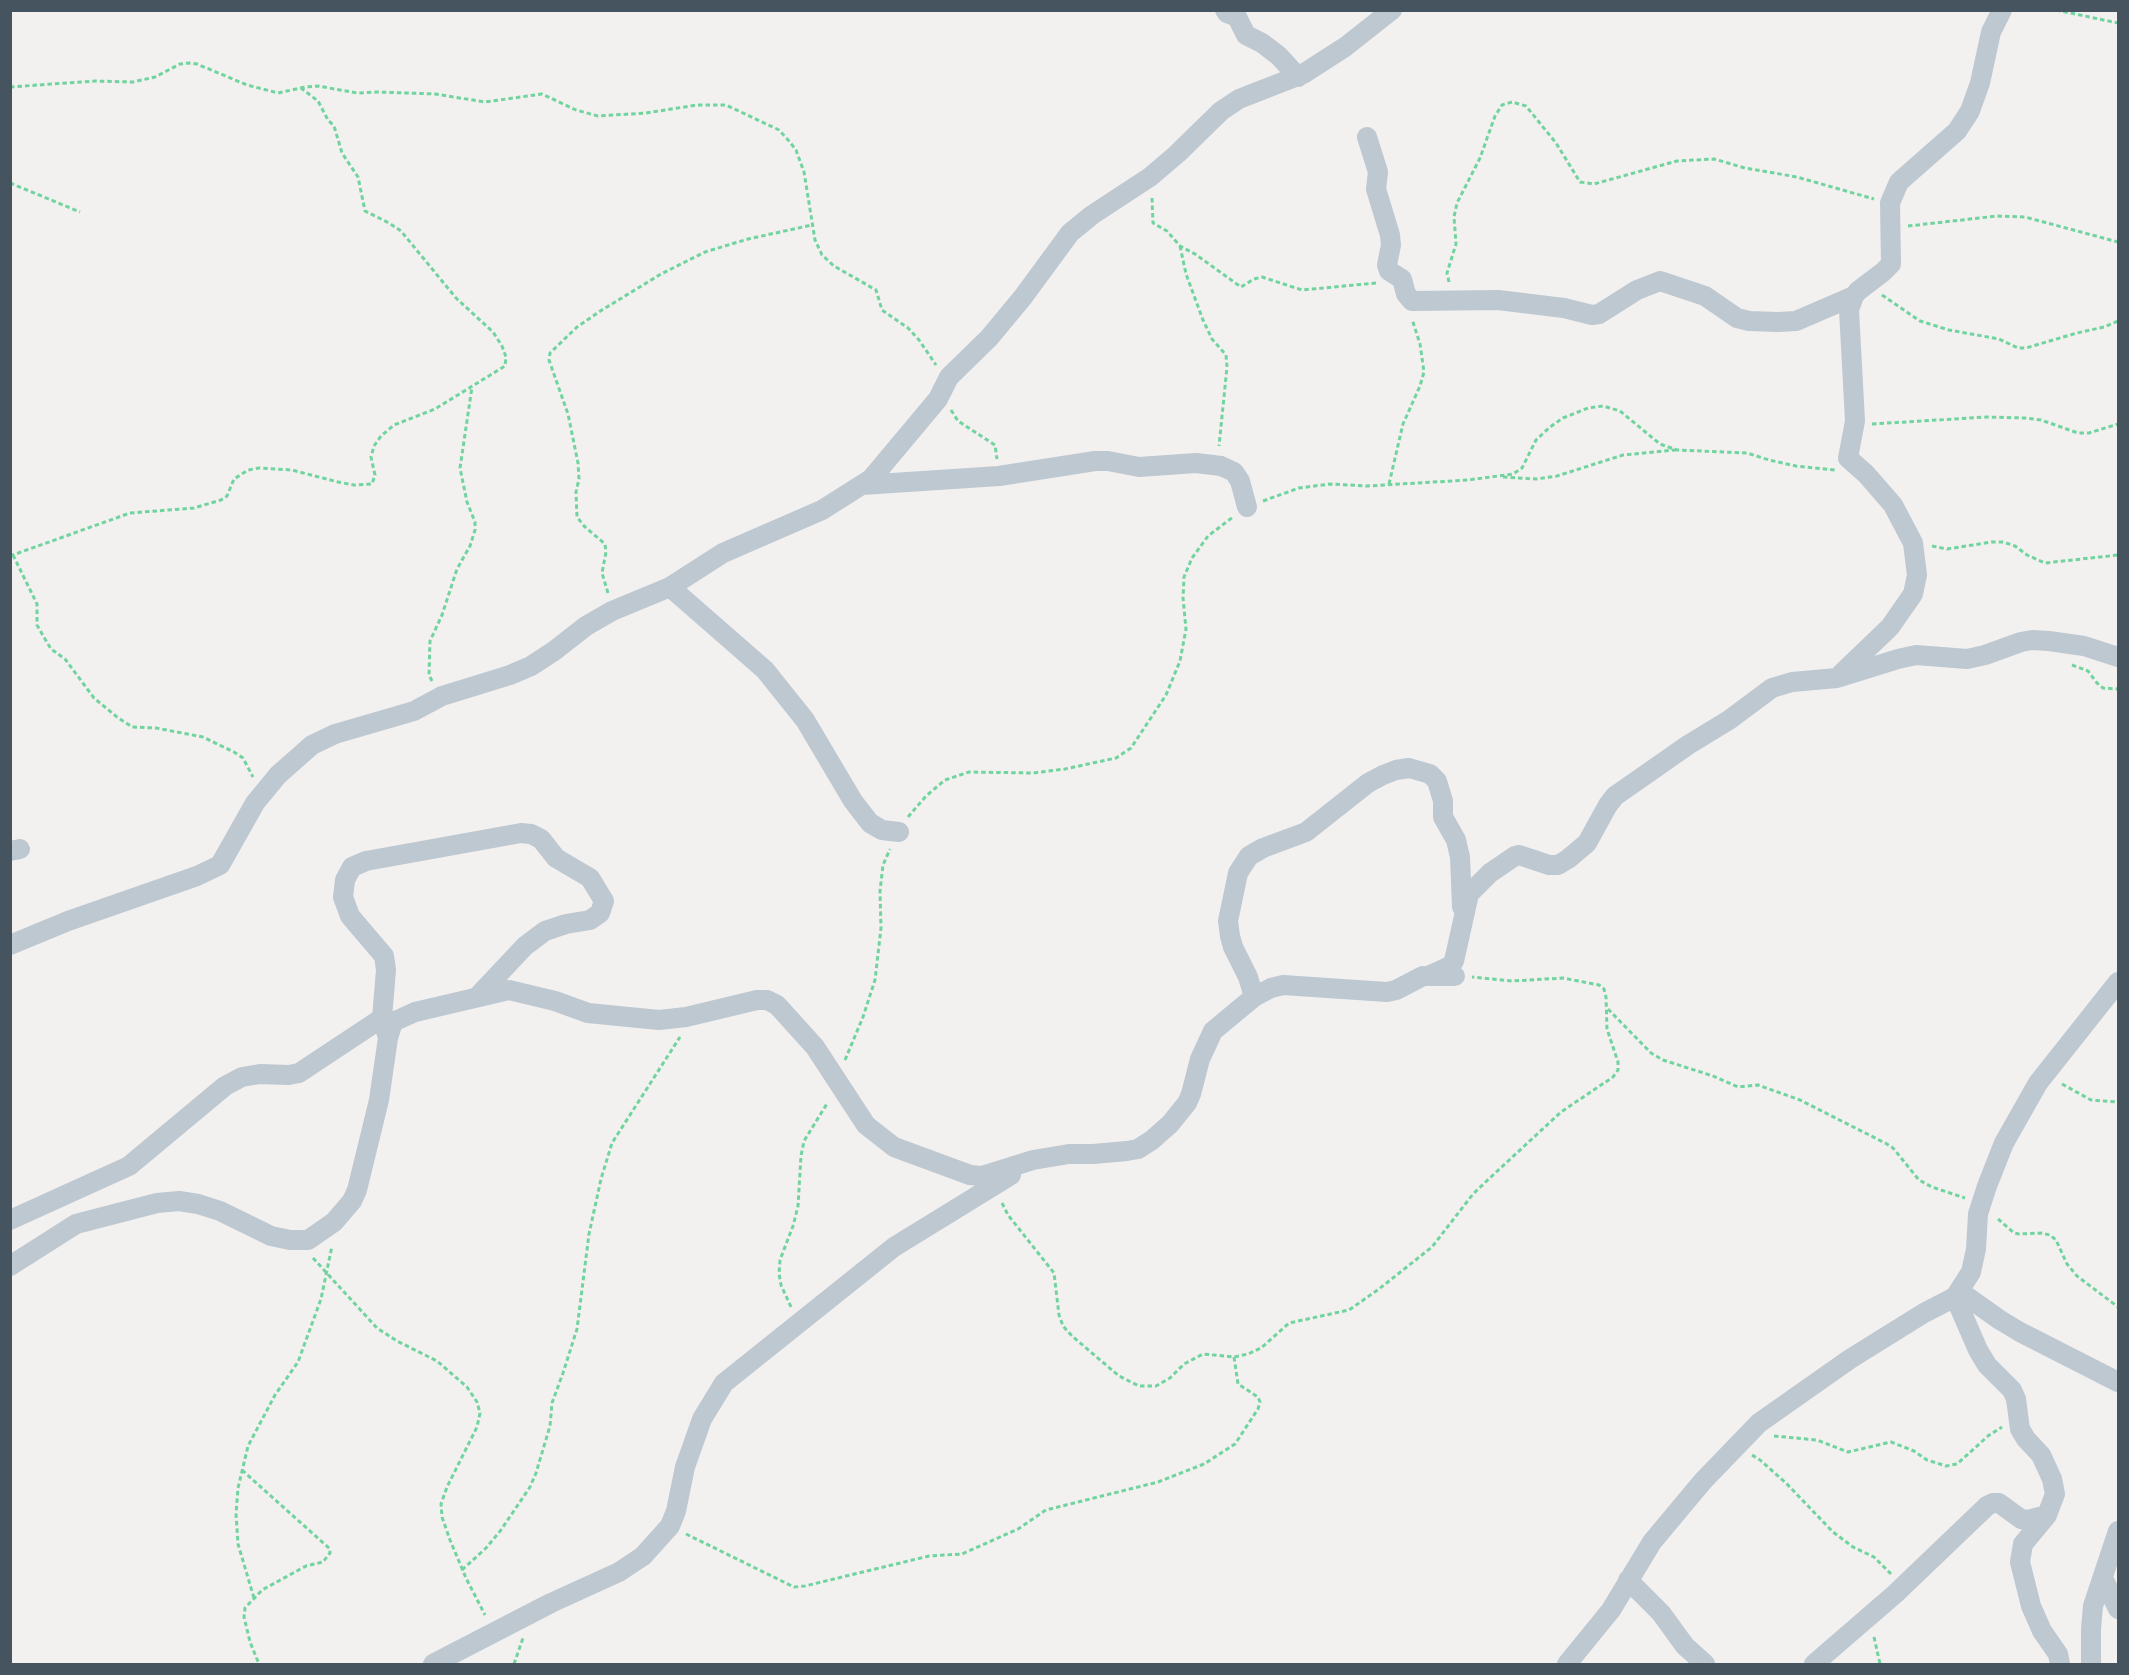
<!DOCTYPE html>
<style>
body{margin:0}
#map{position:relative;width:2129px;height:1675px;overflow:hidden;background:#f3f0f0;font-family:"DejaVu Sans",sans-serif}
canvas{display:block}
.frame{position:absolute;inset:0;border:12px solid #46545f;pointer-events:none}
</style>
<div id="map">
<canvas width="2129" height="1675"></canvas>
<div class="frame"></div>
</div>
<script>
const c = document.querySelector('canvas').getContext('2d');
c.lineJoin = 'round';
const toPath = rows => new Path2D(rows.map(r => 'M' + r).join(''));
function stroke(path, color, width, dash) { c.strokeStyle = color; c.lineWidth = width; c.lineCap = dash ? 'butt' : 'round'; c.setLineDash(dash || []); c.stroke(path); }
stroke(toPath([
 [2056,10,2118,23],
 [10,87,95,81,133,82,155,77,180,64,189,63,197,64,247,85,278,93,305,87,318,86,357,93,377,92,435,94,485,102,542,94,576,110,598,116,646,113,697,105,726,105,779,130,789,141,796,150,804,172,815,240,822,255,834,266,876,290,882,310,908,328,919,340,936,365],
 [10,183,80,212],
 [1152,198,1153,223,1167,231,1180,246,1195,254,1241,287,1254,279,1262,277,1302,290,1376,283],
 [1908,226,1997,216,2025,217,2118,242],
 [1180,246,1186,274,1203,320,1212,339,1226,355,1227,367,1219,446],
 [1449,282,1447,273,1456,244,1454,217,1457,203,1480,158,1495,116,1502,105,1512,102,1526,106,1556,143,1580,182,1594,184,1677,161,1714,159,1745,168,1797,177,1874,199],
 [1882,295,1920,321,1949,330,1999,339,2018,348,2026,348,2077,333,2104,327,2118,321],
 [951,410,958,421,995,445,997,459],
 [1872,424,1987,417,2025,418,2041,420,2078,433,2089,433,2118,424],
 [1503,477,1536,479,1557,476,1623,455,1675,450],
 [1389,484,1403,424,1420,386,1424,372,1420,344,1412,319],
 [1263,501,1299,488,1330,484,1367,486,1468,480,1513,474,1522,468,1536,440,1550,427,1563,418,1588,408,1603,406,1620,411,1660,444,1677,450,1747,453,1769,460,1796,466,1835,470],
 [1932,546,1947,549,1992,542,2003,542,2015,546,2027,555,2045,563,2118,555],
 [13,555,37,604,37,625,45,639,51,649,65,659,94,698,117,717,132,727,156,728,203,737,234,752,243,758,253,777],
 [10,556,130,513,194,508,221,500,227,496,234,479,248,470,259,468,292,470,338,482,354,485,372,484,375,475,371,457,374,446,381,436,394,425,435,409,505,366,506,357,502,346,493,332,456,298,401,231,389,223,365,211,358,177,342,153,334,126,328,120,318,101,301,88],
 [608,593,602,573,606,552,605,544,584,526,577,517,576,492,579,479,578,463,568,414,549,360,550,353,577,327,602,310,661,274,705,252,748,239,812,225],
 [2072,665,2088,671,2097,683,2103,688,2118,689],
 [432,681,429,675,430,641,442,615,457,569,470,546,475,530,475,522,467,502,460,468,472,387],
 [908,817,926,796,945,780,969,772,1033,773,1065,769,1116,758,1131,748,1166,695,1180,661,1186,629,1183,598,1184,577,1192,558,1208,536,1233,517],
 [1608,1009,1651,1053,1663,1060,1713,1076,1738,1087,1758,1085,1800,1100,1887,1144,1893,1148,1919,1180,1932,1187,1965,1198],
 [845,1060,863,1017,875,980,881,928,880,891,883,865,890,849],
 [2062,1084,2091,1100,2118,1102],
 [1002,1203,1008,1215,1054,1273,1059,1315,1063,1326,1072,1336,1119,1376,1139,1386,1156,1386,1170,1378,1184,1364,1203,1354,1234,1357,1248,1354,1261,1348,1289,1323,1349,1310,1379,1289,1432,1247,1473,1194,1492,1176,1561,1112,1613,1077,1618,1070,1618,1062,1607,1029,1606,997,1604,989,1599,985,1563,978,1512,981,1472,977],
 [1998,1219,2014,1233,2019,1234,2041,1233,2050,1235,2056,1240,2067,1264,2077,1276,2118,1307],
 [313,1258,377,1328,397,1341,437,1361,467,1387,477,1402,480,1413,477,1427,447,1487,441,1504,442,1517,450,1540,466,1578,485,1615],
 [791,1307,781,1285,779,1274,780,1260,793,1226,798,1206,801,1156,804,1141,828,1102],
 [1774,1436,1817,1440,1848,1452,1891,1442,1914,1451,1927,1460,1946,1466,1957,1464,1988,1436,2002,1427],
 [1752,1455,1760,1460,1786,1483,1833,1532,1853,1547,1874,1557,1891,1574],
 [242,1470,330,1549,330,1553,323,1562,306,1566,262,1590,245,1608,244,1617,250,1642,259,1664],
 [686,1534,794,1587,805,1586,929,1556,962,1554,1018,1529,1046,1510,1158,1482,1204,1464,1235,1444,1258,1409,1260,1402,1258,1397,1238,1384,1234,1357],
 [462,1570,486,1548,501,1530,530,1487,536,1473,550,1426,552,1403,563,1373,577,1329,589,1234,601,1179,612,1143,680,1037],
 [254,1598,238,1544,236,1514,238,1488,248,1446,275,1395,298,1362,321,1299,332,1246],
 [1874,1637,1880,1664],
 [514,1664,523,1638]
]), '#71d49f', 3, [4.5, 3]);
stroke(toPath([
 [1225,10,1227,13,1237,17,1246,35,1262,43,1279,56,1298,77],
 [1367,137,1378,172,1376,189,1390,235,1391,245,1387,265,1389,271,1402,279,1406,294,1412,301,1498,300,1564,308,1592,315,1599,314,1637,290,1660,281,1705,296,1737,318,1749,321,1778,322,1796,321,1854,296],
 [862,485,999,476,1095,461,1108,461,1139,467,1196,463,1221,466,1234,472,1240,481,1247,507],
 [670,587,765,670,805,720,853,801,870,823,882,830,899,832],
 [1841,674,1890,627,1913,594,1917,575,1913,543,1893,505,1866,474,1848,458,1855,421,1849,310,1854,296,1858,291,1883,272,1891,264,1890,203,1899,182,1957,131,1970,111,1980,83,1991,32,2002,10],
 [10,851,20,849],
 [10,945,68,921,197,876,220,865,255,803,278,775,312,745,335,734,414,711,442,696,510,675,531,666,554,651,586,626,612,611,670,587,723,553,822,510,871,479,938,399,949,377,989,338,1023,297,1070,233,1092,215,1150,177,1177,154,1221,111,1239,99,1303,74,1345,47,1392,10],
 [1430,975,1450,966,1454,961,1469,894,1490,873,1515,856,1519,855,1549,865,1558,865,1568,859,1587,843,1608,805,1615,796,1688,745,1729,720,1772,688,1792,682,1837,678,1898,659,1916,655,1967,659,1985,655,2021,642,2032,640,2049,641,2084,646,2118,657],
 [1254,997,1248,977,1233,947,1230,936,1228,921,1238,873,1249,856,1263,848,1306,832,1368,783,1383,775,1396,770,1409,768,1430,774,1437,781,1443,801,1443,817,1456,840,1460,857,1462,907],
 [388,1038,382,1018,386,970,384,956,350,916,343,897,345,880,352,867,366,861,521,833,531,834,541,839,556,858,590,878,604,901,600,913,590,920,566,924,545,931,525,946,477,997],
 [10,1220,129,1166,225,1086,242,1077,260,1074,289,1075,299,1073,382,1018],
 [10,1266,76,1224,157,1203,179,1201,198,1204,220,1211,271,1236,290,1240,308,1240,334,1222,352,1201,357,1190,379,1100,388,1038,393,1022,415,1012,509,990,555,1001,588,1013,659,1020,686,1017,757,1000,767,1000,777,1005,815,1047,866,1125,894,1147,970,1175,982,1176,1033,1160,1069,1154,1093,1154,1127,1151,1138,1149,1152,1140,1170,1124,1187,1103,1191,1094,1200,1059,1213,1031,1254,997,1271,988,1283,985,1387,992,1396,990,1423,976,1455,976],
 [1959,1291,2000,1320,2020,1332,2118,1382],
 [1955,1297,1978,1350,1987,1365,2012,1390,2016,1399,2020,1429,2026,1439,2041,1455,2052,1479,2055,1494,2047,1515,2023,1544,2020,1562,2031,1606,2042,1631,2058,1654,2060,1664],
 [1628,1580,1661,1613,1685,1646,1705,1664],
 [2104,1580,2118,1609],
 [433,1664,551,1603,619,1572,643,1556,670,1526,676,1511,685,1467,702,1419,724,1383,894,1247,1011,1175],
 [1567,1664,1611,1610,1652,1542,1703,1481,1759,1423,1850,1359,1924,1313,1955,1297,1971,1272,1976,1249,1978,1214,1987,1186,2004,1143,2038,1083,2118,982],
 [1814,1664,1895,1594,1987,1506,1993,1503,1999,1503,2021,1519,2028,1520,2047,1515],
 [2091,1664,2091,1629,2093,1606,2118,1531]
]), '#bdc8d0', 20);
</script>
